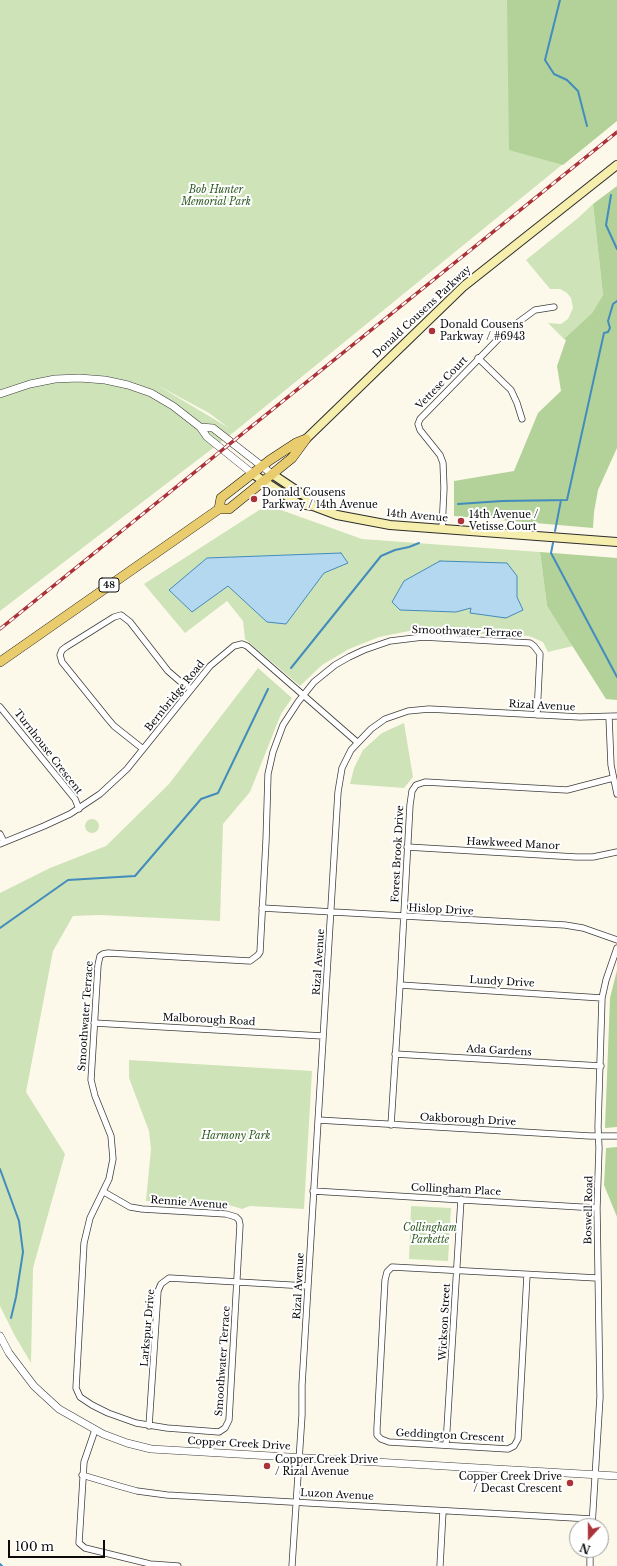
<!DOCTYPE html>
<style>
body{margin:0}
#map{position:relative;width:617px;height:1566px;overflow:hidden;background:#fdf9ea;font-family:"Libre Baskerville",serif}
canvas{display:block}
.north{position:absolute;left:569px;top:1518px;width:40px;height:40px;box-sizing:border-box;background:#fff;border:1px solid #9d9d9d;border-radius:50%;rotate:201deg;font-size:11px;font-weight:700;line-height:16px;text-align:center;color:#0a0a0a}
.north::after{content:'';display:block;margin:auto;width:14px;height:18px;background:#aa3238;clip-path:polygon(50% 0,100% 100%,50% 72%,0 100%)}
.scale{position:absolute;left:8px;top:1540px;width:97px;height:18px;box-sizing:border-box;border:2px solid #0a0a0a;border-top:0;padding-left:5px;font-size:12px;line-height:14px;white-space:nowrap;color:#0a0a0a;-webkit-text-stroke:3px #fff;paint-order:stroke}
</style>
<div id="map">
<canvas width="617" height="1566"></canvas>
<div class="north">N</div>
<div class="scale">100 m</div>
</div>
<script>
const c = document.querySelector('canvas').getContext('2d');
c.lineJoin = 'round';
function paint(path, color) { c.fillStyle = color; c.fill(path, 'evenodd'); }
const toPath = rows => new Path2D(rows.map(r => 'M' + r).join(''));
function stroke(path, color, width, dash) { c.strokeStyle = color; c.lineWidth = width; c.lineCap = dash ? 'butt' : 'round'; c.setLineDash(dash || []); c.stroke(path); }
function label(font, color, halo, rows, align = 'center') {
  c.font = font + ' "Libre Baskerville",serif'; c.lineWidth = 4; c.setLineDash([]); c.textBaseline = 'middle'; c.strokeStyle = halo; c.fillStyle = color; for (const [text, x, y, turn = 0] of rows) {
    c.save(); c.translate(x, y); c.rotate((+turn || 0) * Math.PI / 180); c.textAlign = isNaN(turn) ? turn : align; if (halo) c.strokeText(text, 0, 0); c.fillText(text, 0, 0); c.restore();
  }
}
paint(toPath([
 [0,0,617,0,617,120,234,432,0,611],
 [157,385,209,413,229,428],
 [593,204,603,295,592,313,564,339,548,323,561,324,568,319,573,308,571,298,567,293,560,289,550,289,526,260,578,218],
 [267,505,362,539,540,552,547,606,573,646,548,652,543,642,529,636,409,631,379,637,349,649,322,665,300,686,245,639,243,621,227,601,185,633,144,584],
 [258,668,292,698,281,714,250,792,223,824,220,921,100,915,73,916,53,951,26,1092,65,1154,33,1268,31,1363,15,1336,0,1306,0,893,50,868,106,846,169,784],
 [404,723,413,777,404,788,350,784,354,768,363,750,382,733],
 '85 826a7 7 0 1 1 14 0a7 7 0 1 1-14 0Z',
 [129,1060,312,1071,304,1209,250,1206,242,1209,229,1205,146,1201,151,1149,149,1131,129,1078],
 [411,1206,451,1208,448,1261,409,1259]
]), '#cee3b8');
paint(toPath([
 [507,0,617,0,617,121,563,165,509,150],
 [617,186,617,448,598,490,594,512,593,528,454,516,454,481,514,471,538,413,561,391,557,366,566,340,564,339,592,313,603,295,593,204],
 [540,552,617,558,617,700,606,699,547,606],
 [617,970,617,1127,605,1128,610,998],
 [617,1147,617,1217,604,1185,606,1148]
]), '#b2d299');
const water = toPath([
 [341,553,348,563,324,573,286,624,267,622,228,586,192,612,169,590,207,558,341,553],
 [440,561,507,563,517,576,517,597,523,610,506,618,470,613,471,608,456,612,400,610,392,602,404,581,440,561]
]);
paint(water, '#b4d8ef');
stroke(water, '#438cbd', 1);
stroke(toPath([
 [560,0,545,60,554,74,567,80,578,91,587,126],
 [611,195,606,225,617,249],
 [458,504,502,501,567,500,604,333,608,332,610,328,608,321,613,304,617,301],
 [555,531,561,500],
 [553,543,551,553,617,677],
 [291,668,381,556,395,550,409,547,419,543],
 [0,928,68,880,135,876,201,799,218,793,268,689],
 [0,1169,19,1221,23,1252,16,1297,11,1318],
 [0,1564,2,1566]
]), '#438cbd', 2);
const minor = toPath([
 [478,358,511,390,517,403,522,419],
 [442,529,444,488,443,463,440,455,420,430,418,424,420,419,505,332,535,310,554,307],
 [0,707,75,799,79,809],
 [609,717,611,765,617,794],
 [143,749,114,726,108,719,62,662,60,655,62,650,66,647,114,617,121,615,130,622,168,671,183,684,191,689],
 [0,834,4,842],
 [0,844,44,826,70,814,100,794,127,769,210,666,234,646,242,644,247,646,357,742],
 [407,847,576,857,593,857,617,852],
 [262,908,565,925,583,928,617,940],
 [400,985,602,998],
 [94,1023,323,1036],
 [395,1054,601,1066],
 [318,1120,590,1136,617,1136],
 [391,1125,400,985,410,805,412,791,416,785,425,782,567,790,613,778],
 [313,1191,597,1208],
 [104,1192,130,1207,142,1209,226,1214,236,1217,239,1220,240,1225,229,1420,225,1428,219,1432,167,1428,136,1423,108,1413,92,1405,80,1397,76,1388,84,1243,90,1218,109,1179,113,1159,111,1136,95,1096,91,1080,98,965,100,956,103,954,108,953,250,961,258,955,260,952,266,841,268,774,273,752,283,725,298,702,314,682,335,665,349,657,364,650,390,641,423,637,530,643,534,646,540,654,537,715],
 [527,1275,518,1439,514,1446,508,1449,389,1442,381,1439,377,1435,377,1428,385,1280,387,1272,392,1267,597,1278],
 [149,1426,158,1291,161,1284,169,1278,307,1286],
 [95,1430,84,1462,79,1543,85,1548,150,1564,178,1566],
 [446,1445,461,1199],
 [82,1475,119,1486,137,1491,167,1495,592,1519],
 [592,1526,600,1397,597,1208,599,1148,598,1127,602,998,606,980,617,948],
 [292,1566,302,1415,302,1385,338,792,342,768,351,750,371,729,385,719,408,711,429,709,580,717,617,716],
 [440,1566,443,1511],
 [590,1566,590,1550]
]);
const tertiary = toPath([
 [0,394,30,384,55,379,79,378,105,380,128,385,151,393,173,406,200,427,207,437,253,474],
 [200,427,213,428,272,474],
 [0,1336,9,1353,34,1386,59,1409,103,1434,127,1443,151,1449,617,1476]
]);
const secondary = toPath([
 [306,439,464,286,617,165],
 [253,474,299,504,313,506,337,515,390,525,617,542],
 [272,474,305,496,313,506]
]);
const primary = toPath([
 [219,509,221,498,270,460,296,443,306,439],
 [0,662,219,509,229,509,292,458,306,439]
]);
stroke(minor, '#3d3d3d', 7);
stroke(tertiary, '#3d3d3d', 8);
stroke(secondary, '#2c2c2c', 10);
stroke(primary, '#1b1b1b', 10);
stroke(minor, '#fff', 5.5);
stroke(tertiary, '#fff', 7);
stroke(secondary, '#f6eeac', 8);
stroke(primary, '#e9cc6d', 9);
const rail = toPath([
 [0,629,617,132]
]);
stroke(rail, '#aa3238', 3.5);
stroke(rail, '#fff', 2, [6]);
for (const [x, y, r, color] of [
 [432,331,4,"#aa3238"],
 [254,499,4,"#aa3238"],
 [461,521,4,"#aa3238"],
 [267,1466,4,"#aa3238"],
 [570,1483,4,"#aa3238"]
]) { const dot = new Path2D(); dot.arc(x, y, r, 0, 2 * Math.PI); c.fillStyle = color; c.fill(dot); stroke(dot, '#fff', 1.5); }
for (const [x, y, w] of [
 [109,585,20]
]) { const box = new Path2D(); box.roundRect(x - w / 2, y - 7, w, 14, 3); c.fillStyle = '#fff'; c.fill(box); stroke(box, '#0a0a0a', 1); }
label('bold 9px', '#0a0a0a', null, [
 ["48",109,585]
]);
label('italic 10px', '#2e5a23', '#fff', [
 ["Bob Hunter",216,190],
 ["Memorial Park",216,202],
 ["Harmony Park",236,1136],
 ["Collingham",430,1228],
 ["Parkette",430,1240]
]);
label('10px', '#0a0a0a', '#fff', [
 ["Donald Cousens Parkway",422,312,-43],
 ["Vettese Court",442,383,-46],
 ["14th Avenue",417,516,5],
 ["Smoothwater Terrace",467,632,2],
 ["Bernbridge Road",175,696,-51],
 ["Rizal Avenue",542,706,3],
 ["Turnhouse Crescent",48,752,52],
 ["Hawkweed Manor",513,844,3],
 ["Forest Brook Drive",398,854,-87],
 ["Hislop Drive",441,910,3],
 ["Rizal Avenue",319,962,-86],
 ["Lundy Drive",502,982,3],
 ["Smoothwater Terrace",86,1016,-86],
 ["Malborough Road",209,1020,3],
 ["Ada Gardens",499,1051,3],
 ["Oakborough Drive",468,1120,3],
 ["Collingham Place",456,1190,3],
 ["Rennie Avenue",189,1203,4],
 ["Boswell Road",589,1210,-89],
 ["Rizal Avenue",299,1286,-87],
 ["Wickson Street",445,1322,-87],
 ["Larkspur Drive",148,1328,-85],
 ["Smoothwater Terrace",223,1361,-86],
 ["Geddington Crescent",450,1436,3],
 ["Copper Creek Drive",239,1444,3],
 ["Luzon Avenue",337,1495,3]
]);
label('10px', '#0a0a0a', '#fff', [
 ["Donald Cousens",440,325],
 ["Parkway / #6943",440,337],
 ["Donald Cousens",262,493],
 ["Parkway / 14th Avenue",262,505],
 ["14th Avenue /",469,515],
 ["Vetisse Court",469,527],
 ["Copper Creek Drive",275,1460],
 ["/ Rizal Avenue",275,1472],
 ["Copper Creek Drive",562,1477,"right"],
 ["/ Decast Crescent",562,1489,"right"]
], 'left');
</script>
